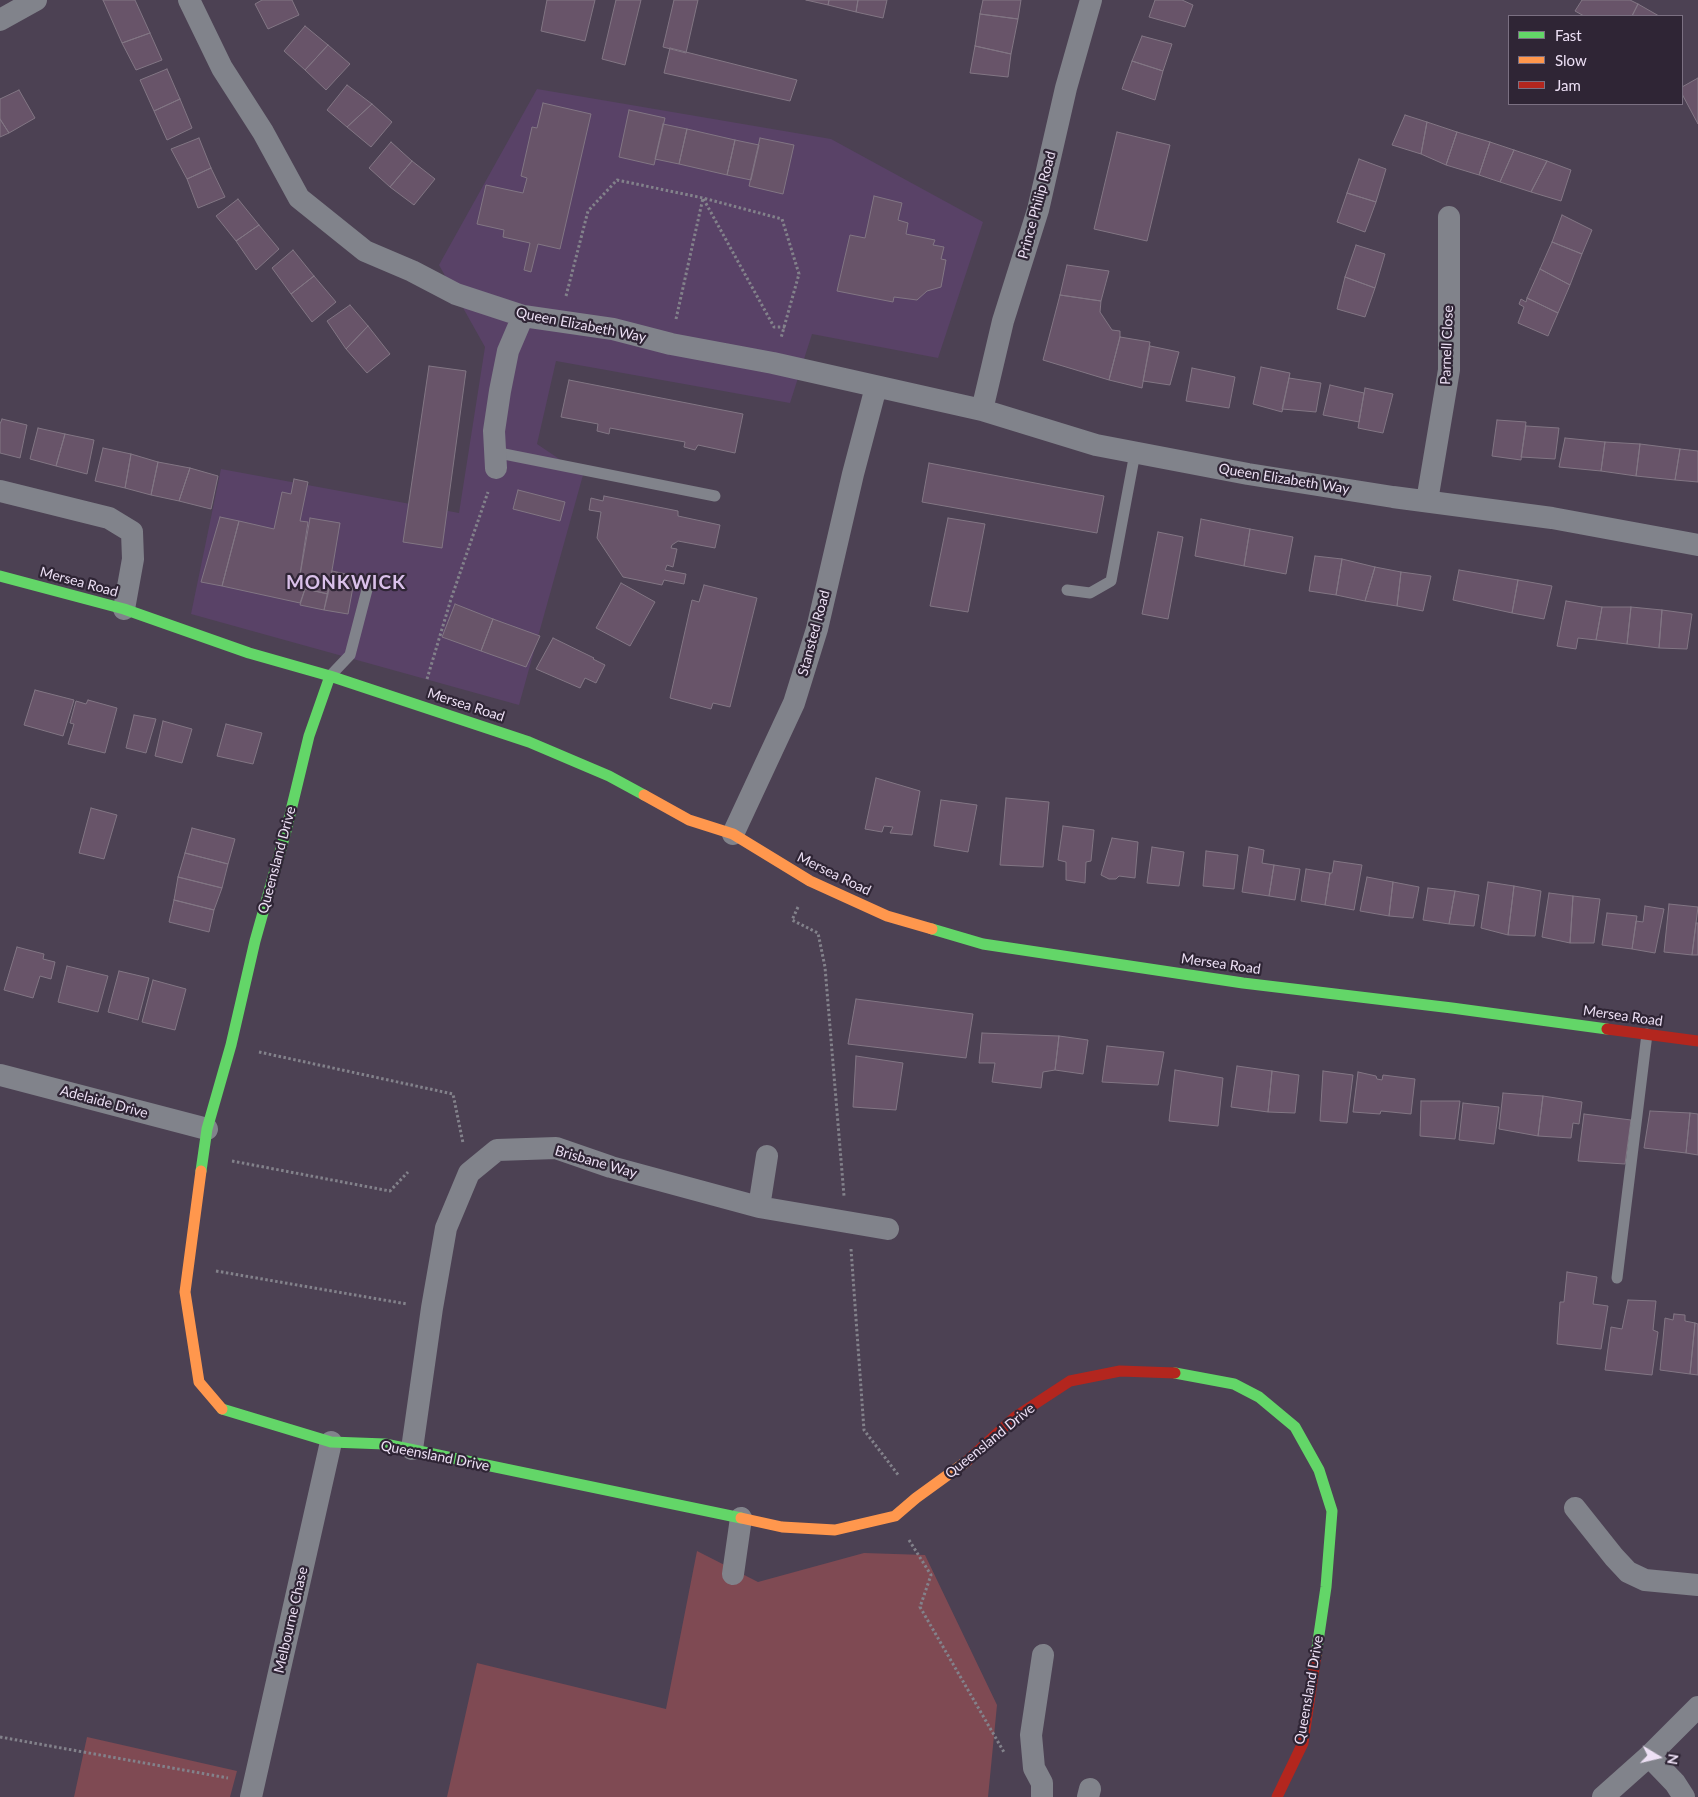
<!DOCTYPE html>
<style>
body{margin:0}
#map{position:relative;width:1698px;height:1797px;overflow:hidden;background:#4c4153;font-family:Lato,sans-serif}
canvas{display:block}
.legend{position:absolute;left:1508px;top:15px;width:175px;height:90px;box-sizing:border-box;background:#2f2535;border:1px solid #7b7082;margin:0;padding:6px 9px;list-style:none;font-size:15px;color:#ede0f5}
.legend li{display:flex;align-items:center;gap:10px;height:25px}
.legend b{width:25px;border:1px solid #7b7082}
.north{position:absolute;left:1633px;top:1732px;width:50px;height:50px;-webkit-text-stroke:4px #2f2535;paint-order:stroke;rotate:99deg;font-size:14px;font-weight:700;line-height:20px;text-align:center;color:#ede0f5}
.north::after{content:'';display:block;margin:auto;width:18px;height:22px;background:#ede0f5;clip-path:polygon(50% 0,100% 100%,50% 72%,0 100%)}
</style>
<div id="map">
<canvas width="1698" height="1797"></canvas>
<ul class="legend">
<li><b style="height:6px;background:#63d668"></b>Fast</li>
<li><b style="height:6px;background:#ff974d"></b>Slow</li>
<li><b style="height:6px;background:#b3261e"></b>Jam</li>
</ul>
<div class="north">N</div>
</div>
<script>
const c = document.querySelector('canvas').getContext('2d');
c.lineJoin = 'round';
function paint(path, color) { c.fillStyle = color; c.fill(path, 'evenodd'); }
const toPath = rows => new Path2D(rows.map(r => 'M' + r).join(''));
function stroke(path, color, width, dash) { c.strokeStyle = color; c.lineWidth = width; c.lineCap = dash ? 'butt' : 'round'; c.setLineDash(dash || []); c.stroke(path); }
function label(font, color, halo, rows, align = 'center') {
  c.font = font + ' Lato,sans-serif'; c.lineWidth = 4.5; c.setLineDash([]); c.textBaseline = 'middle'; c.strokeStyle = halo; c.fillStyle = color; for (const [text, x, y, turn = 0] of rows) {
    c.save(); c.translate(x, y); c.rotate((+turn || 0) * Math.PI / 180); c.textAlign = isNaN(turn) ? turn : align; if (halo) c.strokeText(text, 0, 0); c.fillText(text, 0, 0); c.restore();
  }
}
paint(toPath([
 [537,89,831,139,983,222,938,358,812,334,790,403,556,361,537,444,583,475,519,705,191,614,221,469,459,513,485,347,439,265]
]), '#594267');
paint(toPath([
 [697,1551,758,1582,864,1553,925,1555,997,1705,988,1797,447,1797,477,1663,666,1709],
 [87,1737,237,1771,230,1797,74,1797]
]), '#7f4a53');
const building = toPath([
 [103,0,135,0,150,33,122,43,103,0],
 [262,0,292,0,299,15,268,29,255,4,262,0],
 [547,0,595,0,585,41,541,31,547,0],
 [616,0,641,0,625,65,602,59,616,0],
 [674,0,698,0,686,53,663,47,674,0],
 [806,0,829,0,828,5,806,0],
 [829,0,858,0,856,12,828,5,829,0],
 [858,0,887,0,883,18,856,12,858,0],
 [983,0,1021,0,1018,19,980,14,983,0],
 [1155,0,1182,0,1193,5,1185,27,1149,17,1155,0],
 [1582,0,1630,0,1638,4,1632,16,1584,16,1575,11,1582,0],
 [1638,4,1659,16,1632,16,1638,4],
 [980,14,1018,19,1011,54,975,46,980,14],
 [305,26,328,45,305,70,284,51,305,26],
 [150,33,162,60,136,70,122,43,150,33],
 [1142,36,1172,44,1163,71,1132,61,1142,36],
 [328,45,350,64,326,90,305,70,328,45],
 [975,46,1011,54,1008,77,970,73,975,46],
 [670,48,797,80,790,101,664,73,670,48],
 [1132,61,1163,71,1155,100,1122,89,1132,61],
 [167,69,180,99,154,111,140,80,167,69],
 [1698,78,1698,124,1682,94,1682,87,1698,78],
 [347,85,372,104,347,127,327,110,347,85],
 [19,90,35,118,9,133,0,119,0,99,19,90],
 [180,99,192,128,167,140,154,111,180,99],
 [543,103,591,114,560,249,538,244,531,272,524,270,530,243,503,237,504,230,477,224,486,185,523,193,527,178,521,176,532,127,537,128,543,103],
 [372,104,392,122,371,147,347,127,372,104],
 [629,110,665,118,654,165,619,157,629,110],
 [1405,115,1427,122,1421,154,1392,145,1405,115],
 [0,119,9,133,0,137,0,119],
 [1427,122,1457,132,1446,165,1421,154,1427,122],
 [663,124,687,129,679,164,655,159,663,124],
 [687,129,735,140,727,175,679,164,687,129],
 [1117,132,1170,145,1147,241,1094,229,1117,132],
 [1457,132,1490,142,1479,175,1446,165,1457,132],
 [199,138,211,168,187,179,171,149,199,138],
 [760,138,794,145,783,194,749,186,760,138],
 [735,140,759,145,751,180,727,175,735,140],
 [391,142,412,161,390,187,369,168,391,142],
 [1490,142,1514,150,1500,182,1479,175,1490,142],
 [1514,150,1547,161,1531,192,1500,182,1514,150],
 [1359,159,1386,169,1376,202,1347,193,1359,159],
 [412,161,435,179,414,205,390,187,412,161],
 [1547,161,1571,170,1561,201,1531,192,1547,161],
 [211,168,225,197,198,208,187,179,211,168],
 [1347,193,1376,202,1365,232,1337,222,1347,193],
 [874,196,902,203,898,220,908,223,906,234,935,240,933,245,944,247,941,259,946,260,941,287,927,291,917,300,894,297,893,302,837,291,850,235,865,238,874,196],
 [238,199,259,225,236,241,216,216,238,199],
 [1562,215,1592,230,1582,254,1552,242,1562,215],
 [259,225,279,249,256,270,236,241,259,225],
 [1552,242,1582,254,1570,285,1540,269,1552,242],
 [1356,245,1385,254,1375,288,1345,277,1356,245],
 [293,250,314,276,291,294,272,268,293,250],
 [1067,265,1109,271,1101,301,1060,295,1067,265],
 [1540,269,1570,285,1558,313,1527,298,1540,269],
 [314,276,336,302,312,322,291,294,314,276],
 [1345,277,1375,288,1365,317,1337,309,1345,277],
 [1060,295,1101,301,1100,312,1112,330,1120,331,1120,337,1109,380,1043,360,1060,295],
 [1527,298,1558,313,1548,336,1518,323,1524,307,1519,304,1521,299,1526,302,1527,298],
 [350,305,368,326,346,349,327,321,350,305],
 [368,326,390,354,367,373,346,349,368,326],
 [1120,337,1150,342,1142,388,1109,380,1120,337],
 [1150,346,1179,352,1170,385,1143,381,1150,346],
 [429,366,466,371,442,548,403,542,429,366],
 [1261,367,1290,373,1282,412,1253,404,1261,367],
 [1192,368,1235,377,1229,408,1186,401,1192,368],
 [1289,378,1321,383,1316,412,1282,409,1289,378],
 [569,380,743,414,735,453,698,445,695,450,684,447,685,442,610,428,609,434,597,431,598,424,561,417,569,380],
 [1330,385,1364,393,1359,422,1323,415,1330,385],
 [1365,388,1393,394,1383,433,1358,428,1365,388],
 [2,419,27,425,20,458,0,453,0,424,2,419],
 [1497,420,1526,422,1521,460,1492,456,1497,420],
 [1526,426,1559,428,1555,459,1521,457,1526,426],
 [38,428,65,434,56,466,30,459,38,428],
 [65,434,94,440,87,474,56,466,65,434],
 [1565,438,1605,442,1601,471,1559,467,1565,438],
 [1605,442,1640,444,1636,476,1601,471,1605,442],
 [1640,444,1680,449,1675,480,1636,476,1640,444],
 [103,448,131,454,125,488,95,481,103,448],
 [1680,449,1698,451,1698,482,1675,480,1680,449],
 [131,454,158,462,151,495,125,488,131,454],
 [158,462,190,468,179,501,151,495,158,462],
 [929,463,1104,496,1097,533,922,502,929,463],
 [190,468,218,476,211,509,179,501,190,468],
 [294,479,308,482,300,521,308,522,298,587,305,589,300,603,222,586,239,521,274,529,282,492,291,494,294,479],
 [518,490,565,502,560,521,513,509,518,490],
 [604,496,678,511,678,516,720,525,715,548,678,541,672,545,671,548,677,549,673,567,667,565,665,570,686,574,684,584,664,580,662,585,623,577,597,538,601,512,589,510,591,498,603,501,604,496],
 [220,517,239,521,222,586,201,582,220,517],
 [310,518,340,523,328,594,298,587,310,518],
 [948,518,985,524,968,612,930,606,948,518],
 [1201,519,1250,529,1244,566,1195,556,1201,519],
 [1250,529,1293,537,1286,574,1244,566,1250,529],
 [1158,532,1183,537,1168,619,1142,614,1158,532],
 [1315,556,1342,559,1336,595,1309,591,1315,556],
 [1342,559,1375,567,1365,601,1336,595,1342,559],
 [1375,567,1401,572,1397,606,1365,601,1375,567],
 [1459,570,1518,580,1512,613,1453,600,1459,570],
 [332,571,355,576,348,614,324,610,332,571],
 [1401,572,1431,576,1423,611,1397,606,1401,572],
 [1518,580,1552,586,1544,619,1512,613,1518,580],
 [621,583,655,602,630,646,596,628,621,583],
 [704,585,757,598,730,707,713,703,711,709,670,698,692,600,699,602,704,585],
 [305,589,328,594,324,610,300,605,305,589],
 [1566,601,1602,607,1596,640,1578,638,1576,649,1557,646,1566,601],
 [455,604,493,619,481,651,442,637,455,604],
 [1602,607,1631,607,1627,644,1596,640,1602,607],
 [1631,607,1662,610,1659,648,1627,644,1631,607],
 [1662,610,1692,614,1687,649,1659,648,1662,610],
 [493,619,540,636,526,667,481,651,493,619],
 [553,638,594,658,593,659,605,665,596,683,585,678,580,688,536,669,553,638],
 [35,690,74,700,63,736,24,725,35,690],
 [88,700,117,708,105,753,68,744,74,724,70,723,76,701,86,704,88,700],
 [134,715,156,719,146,753,126,748,134,715],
 [163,721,192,729,182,763,155,756,163,721],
 [226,724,262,733,253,764,217,756,226,724],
 [876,778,920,791,912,835,890,833,893,827,884,826,882,832,865,829,876,778],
 [1006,798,1049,802,1043,867,1000,865,1006,798],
 [941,800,977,805,968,852,934,846,941,800],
 [91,808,117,815,104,859,79,853,91,808],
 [1063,826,1094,830,1091,861,1086,862,1085,883,1066,880,1066,862,1058,860,1063,826],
 [192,828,235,839,228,864,185,853,192,828],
 [1112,838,1138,842,1135,878,1119,876,1116,879,1109,879,1101,875,1112,838],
 [1152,847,1184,852,1179,886,1147,883,1152,847],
 [1249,847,1264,850,1262,863,1274,865,1269,896,1242,892,1249,847],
 [1206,851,1238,855,1234,889,1203,886,1206,851],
 [185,853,228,864,222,888,178,877,185,853],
 [1334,861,1362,865,1354,910,1325,905,1330,873,1332,873,1334,861],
 [1274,865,1300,869,1295,900,1269,896,1274,865],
 [1306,869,1330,873,1325,905,1301,901,1306,869],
 [178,877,222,888,214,910,174,900,178,877],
 [1367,877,1393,882,1389,916,1360,911,1367,877],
 [1393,882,1419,887,1413,918,1389,916,1393,882],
 [1488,882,1514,886,1508,935,1481,928,1488,882],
 [1514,886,1541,891,1535,936,1508,935,1514,886],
 [1428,888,1455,891,1449,924,1423,920,1428,888],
 [1455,891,1479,895,1474,926,1449,924,1455,891],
 [1549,893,1573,896,1570,943,1542,937,1549,893],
 [1573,896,1600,899,1594,943,1570,943,1573,896],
 [174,900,214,910,209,932,169,922,174,900],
 [1669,904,1698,907,1692,955,1664,952,1669,904],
 [1645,906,1664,909,1655,953,1632,949,1636,921,1643,922,1645,906],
 [1607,913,1637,916,1632,949,1602,945,1607,913],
 [1696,923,1698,923,1698,955,1692,955,1696,923],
 [17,947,44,954,43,959,55,962,51,979,40,976,33,998,4,990,17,947],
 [67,966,108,976,98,1012,58,1002,67,966],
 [119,971,149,978,138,1020,108,1012,119,971],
 [153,980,186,989,175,1030,142,1022,153,980],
 [856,999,973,1014,966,1058,848,1044,856,999],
 [982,1033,1059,1036,1055,1070,1043,1072,1041,1088,992,1082,995,1063,979,1063,982,1033],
 [1059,1036,1088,1040,1083,1074,1055,1070,1059,1036],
 [1107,1046,1164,1052,1158,1085,1102,1082,1107,1046],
 [856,1056,903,1063,896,1110,853,1107,856,1056],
 [1237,1066,1272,1071,1268,1112,1231,1107,1237,1066],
 [1175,1070,1223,1078,1218,1126,1169,1121,1175,1070],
 [1272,1071,1299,1075,1295,1113,1268,1112,1272,1071],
 [1323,1071,1353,1075,1347,1123,1320,1121,1323,1071],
 [1358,1072,1376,1076,1377,1079,1382,1080,1383,1075,1415,1079,1411,1114,1381,1111,1380,1114,1353,1112,1358,1072],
 [1503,1093,1543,1096,1538,1136,1499,1129,1503,1093],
 [1543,1096,1582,1102,1579,1124,1573,1123,1571,1138,1538,1136,1543,1096],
 [1421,1101,1460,1101,1455,1139,1420,1136,1421,1101],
 [1463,1103,1499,1107,1494,1144,1459,1140,1463,1103],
 [1650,1111,1690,1113,1686,1153,1644,1148,1650,1111],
 [1690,1113,1698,1114,1698,1155,1686,1153,1690,1113],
 [1584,1114,1631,1120,1625,1164,1578,1161,1584,1114],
 [1567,1272,1597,1277,1593,1304,1608,1306,1601,1349,1557,1344,1560,1302,1564,1302,1567,1272],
 [1628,1300,1656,1301,1653,1330,1658,1332,1652,1375,1605,1370,1611,1327,1622,1329,1628,1300],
 [1674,1314,1685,1315,1685,1321,1695,1323,1690,1374,1660,1370,1665,1318,1673,1320,1674,1314],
 [1695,1323,1698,1324,1698,1375,1690,1374,1695,1323]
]);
paint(building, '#685469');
stroke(building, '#827684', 1);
stroke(toPath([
 [566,296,588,211,617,180,703,198,782,219,799,274,781,338],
 [676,319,703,198,774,327,785,327],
 [427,679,451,599,488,492],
 [798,907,792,920,818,933,825,967,844,1196],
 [259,1052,453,1094,463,1143],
 [232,1161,390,1191,408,1172],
 [851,1249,864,1430,899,1476],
 [216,1271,407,1304],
 [909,1540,931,1575,920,1607,1005,1754],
 [0,1737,228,1778]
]), '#83828b', 3, [2.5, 2.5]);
stroke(toPath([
 [494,452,715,496],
 [1067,590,1090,593,1111,581,1135,453],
 [331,675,350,655,369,582],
 [1617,1278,1647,1034]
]), '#81838b', 11);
stroke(toPath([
 [189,0,222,68,263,132,299,198,365,251,412,271,456,294,523,316,613,329,671,344,773,363,982,410,1096,445,1248,474,1393,497,1552,518,1698,545],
 [0,20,36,0],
 [982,410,1003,321,1038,210,1066,88,1091,0],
 [496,468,494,431,500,391,508,351,523,316],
 [0,491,109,518,132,532,133,559,124,609],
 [1427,501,1449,370,1449,217],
 [733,834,794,703,817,629,853,474,876,387],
 [0,1075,207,1129],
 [759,1207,767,1156],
 [412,1449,432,1308,446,1228,469,1173,497,1150,556,1148,611,1167,759,1207,888,1229],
 [1575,1508,1614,1557,1628,1572,1645,1580,1698,1585],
 [733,1574,741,1518],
 [1649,1756,1675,1783,1684,1797],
 [251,1797,331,1442],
 [1042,1797,1042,1783,1034,1768,1031,1735,1043,1655],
 [1088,1797,1090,1789],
 [1603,1797,1649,1756,1698,1707]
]), '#81838b', 22);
stroke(toPath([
 [0,576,124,609,249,653,330,676,529,742,609,776,644,795],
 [932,929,983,944,1243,983,1452,1008,1607,1029],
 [201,1171,207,1129,231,1045,255,941,286,831,309,736,330,676],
 [1175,1373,1234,1384,1259,1397,1295,1427,1319,1470,1332,1511,1326,1587,1316,1655],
 [222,1409,331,1442,385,1444,741,1518]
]), '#63d668', 11);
stroke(toPath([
 [644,795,689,820,733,834,810,881,887,916,932,929],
 [201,1171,185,1292,199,1382,222,1409],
 [741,1518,782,1527,835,1530,895,1516,916,1498,967,1461]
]), '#ff974d', 11);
stroke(toPath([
 [1607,1029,1698,1041],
 [967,1461,1015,1417,1070,1381,1120,1371,1175,1373],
 [1277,1797,1303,1743,1316,1655]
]), '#b3261e', 11);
label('14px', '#ede0f5', '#2f2535', [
 ["Prince Philip Road",1037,205,-75],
 ["Queen Elizabeth Way",581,325,11],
 ["Parnell Close",1447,345,-88],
 ["Queen Elizabeth Way",1284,479,9],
 ["Mersea Road",79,582,15],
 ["Stansted Road",814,633,-75],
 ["Mersea Road",466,705,18],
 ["Queensland Drive",277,860,-75],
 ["Mersea Road",834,874,26],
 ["Mersea Road",1221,964,8],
 ["Mersea Road",1623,1016,8],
 ["Adelaide Drive",104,1102,15],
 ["Brisbane Way",596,1162,16],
 ["Queensland Drive",990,1441,-39],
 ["Queensland Drive",435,1456,11],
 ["Melbourne Chase",291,1620,-77],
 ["Queensland Drive",1309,1690,-80]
]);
c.letterSpacing = '1px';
label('bold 19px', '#dac1ea', '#2f2535', [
 ["MONKWICK",346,583]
]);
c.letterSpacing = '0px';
</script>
